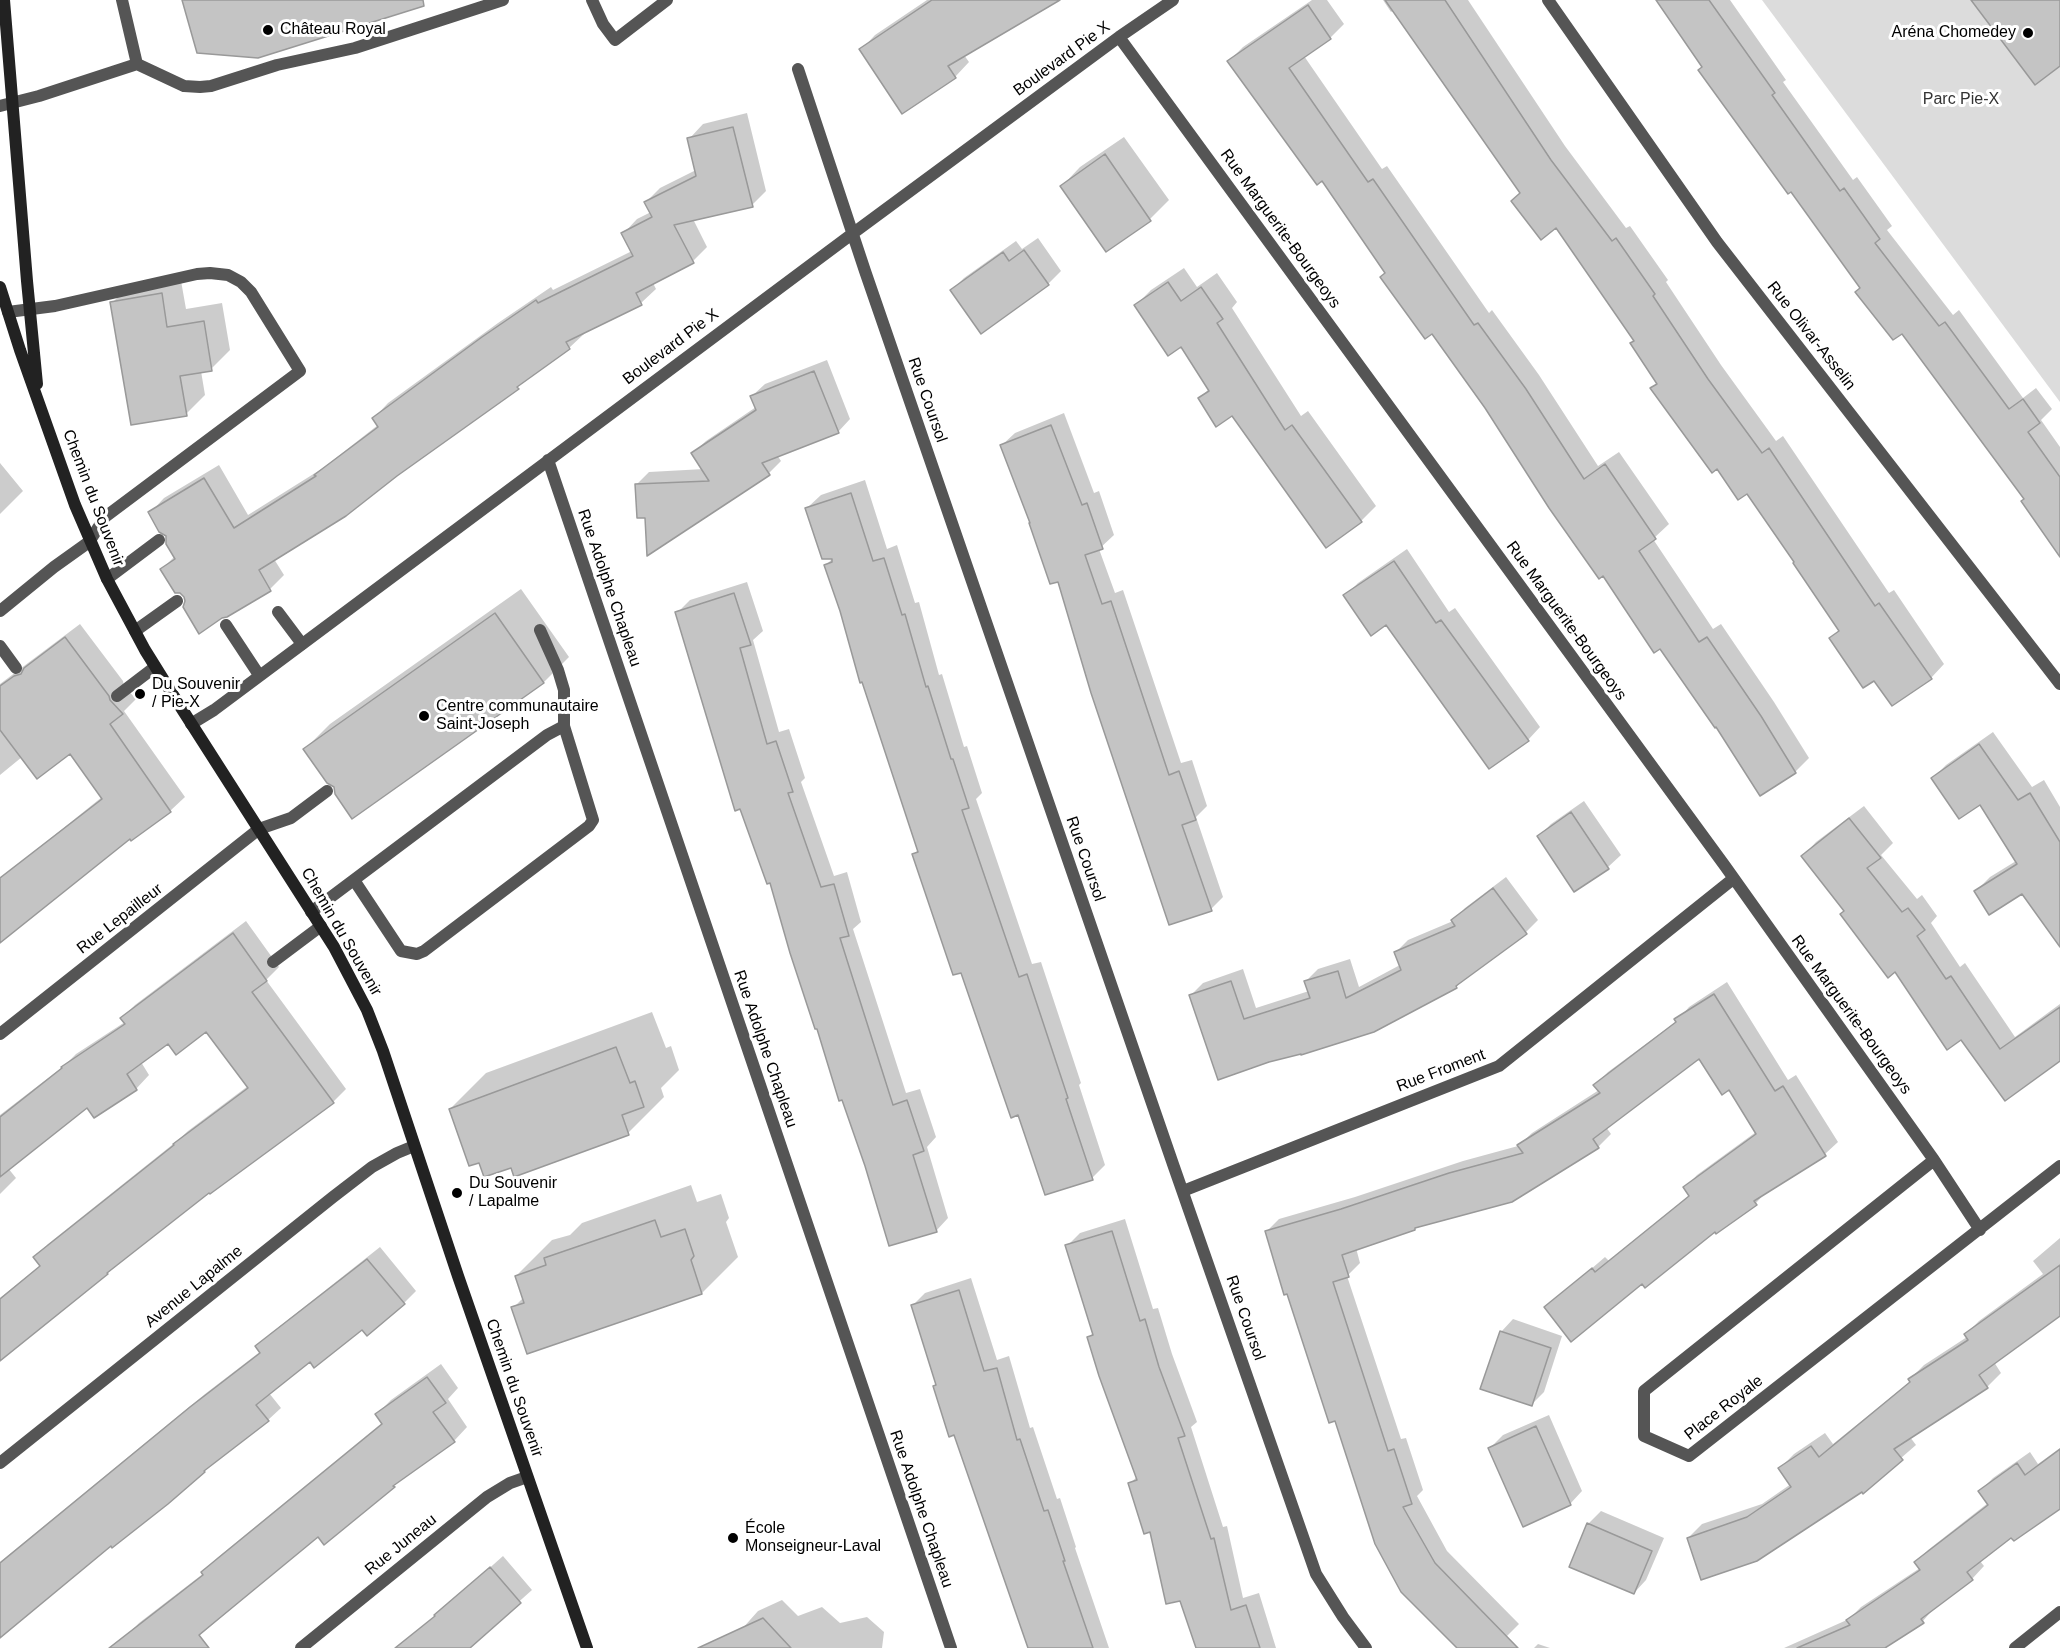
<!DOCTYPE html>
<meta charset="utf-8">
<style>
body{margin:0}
canvas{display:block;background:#fff}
</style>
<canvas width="2060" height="1648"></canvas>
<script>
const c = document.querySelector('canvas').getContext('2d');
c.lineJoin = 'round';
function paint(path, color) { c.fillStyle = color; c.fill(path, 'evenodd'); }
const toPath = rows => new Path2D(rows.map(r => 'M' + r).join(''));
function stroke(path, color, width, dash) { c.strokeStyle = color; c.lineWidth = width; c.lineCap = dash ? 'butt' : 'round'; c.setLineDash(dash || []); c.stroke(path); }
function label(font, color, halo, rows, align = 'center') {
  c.font = font + ' Helvetica,sans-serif'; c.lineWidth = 6; c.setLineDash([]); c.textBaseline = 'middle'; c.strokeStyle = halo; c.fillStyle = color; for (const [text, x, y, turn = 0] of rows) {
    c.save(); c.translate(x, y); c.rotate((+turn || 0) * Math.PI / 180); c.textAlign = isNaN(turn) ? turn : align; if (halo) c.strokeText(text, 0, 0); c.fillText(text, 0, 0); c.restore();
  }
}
paint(toPath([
 [1762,0,2060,0,2060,402]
]), '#dcdcdc');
paint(toPath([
 [927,0,1050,0,964,55,969,62,955,77,861,50,875,35],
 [1312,0,1327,0,1344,24,1330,38,1304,56,1382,169,1387,166,1489,313,1492,310,1539,375,1598,466,1619,452,1669,524,1653,539,1713,629,1721,624,1774,702,1809,758,1795,772,1717,725,1387,272,1323,179,1229,61,1243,47],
 [1383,0,1468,0,1565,146,1626,228,1630,226,1668,280,1666,282,1721,365,1776,441,1783,436,1889,593,1894,590,1944,664,1931,678,1875,678,1831,638,1840,629,1747,491,1717,467,1652,388,1658,383,1636,340,1556,226,1521,192,1394,10,1391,12],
 [1658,0,1730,0,1786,80,1783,82,1853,180,1857,177,1892,226,1887,230,1953,315,1959,310,2023,398,2036,388,2052,409,2041,420,2060,447,2060,555,2026,499,1902,331,1862,287],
 [747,113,766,191,752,205,693,219,707,247,693,261,653,283,656,289,641,303,583,332,584,334,569,348,451,437,274,559,284,575,270,589,221,616,187,601,185,596,162,569,175,556,167,535,150,513,164,498,219,465,248,515,323,468,378,425,374,418,388,403,498,323,551,287,553,290,632,251,623,234,637,219,651,212,646,202,660,188,696,170,689,139,703,124],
 [1124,137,1169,200,1150,219,1107,250,1062,186,1080,167],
 [1038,238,1061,271,1048,284,981,332,952,290,964,278,1016,241,1022,249],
 [1184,268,1197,287,1217,273,1237,302,1232,308,1301,416,1308,411,1376,506,1361,521,1233,414,1200,398,1209,389,1181,345,1136,305,1151,290],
 [180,275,186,309,222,303,230,350,211,369,201,371,205,395,186,414,112,303,131,284],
 [827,360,850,419,838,432,777,455,781,461,769,473,647,516,637,484,649,472,704,469,693,453,706,441,756,407,752,396,765,384],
 [1064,413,1094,493,1099,491,1114,535,1099,549,1115,593,1123,590,1181,763,1192,760,1207,806,1196,817,1223,897,1211,909,1059,580,1030,524,1002,445,1015,433],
 [0,463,23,491,0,514],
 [865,480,887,549,897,545,915,603,919,602,939,675,942,674,964,747,967,746,982,793,976,799,1032,964,1041,962,1081,1083,1079,1085,1105,1165,1092,1178,1019,1113,914,854,919,849,825,566,834,557,807,508,821,495],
 [1407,549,1449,612,1455,608,1540,727,1528,740,1386,623,1345,596,1358,583],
 [747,582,763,631,753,640,779,732,789,729,805,778,801,782,834,876,847,872,861,922,853,929,906,1093,920,1089,936,1137,927,1147,948,1218,936,1231,866,1166,771,881,677,613,690,600],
 [521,589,569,657,544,682,353,817,335,786,305,749,330,724],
 [80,624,123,681,124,686,136,699,124,711,185,797,170,811,132,839,130,837,0,942,0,879,102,797,70,752,22,757,0,775,0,684],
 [1993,732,2032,787,2044,780,2060,807,2060,945,2022,892,1976,891,1990,877,2016,861,1980,803,1932,779,1946,765],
 [1584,801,1621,855,1608,867,1574,890,1539,836,1551,824],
 [1864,806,1893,843,1881,855,1917,899,1922,895,1937,916,1931,923,1960,967,1965,963,2015,1037,2060,1004,2060,1059,2005,1099,1962,1038,1895,970,1803,856,1816,842],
 [1506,877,1538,920,1526,932,1467,977,1456,987,1302,1054,1191,995,1203,983,1243,969,1256,1008,1309,991,1306,981,1318,969,1350,959,1359,987,1400,965,1395,953,1408,940,1453,921,1465,908],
 [246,921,279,967,266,980,346,1089,333,1102,210,1191,0,1359,0,1298,41,1265,35,1257,48,1244,177,1141,188,1131,248,1086,206,1030,168,1042,141,1062,149,1075,136,1089,95,1116,88,1105,8,1168,16,1178,0,1194,0,1115,65,1065,76,1054,125,1022,122,1018,135,1005],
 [1727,982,1788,1080,1796,1075,1838,1142,1825,1154,1768,1190,1756,1203,1642,1282,1546,1308,1605,1257,1609,1261,1690,1195,1685,1188,1697,1175,1756,1132,1729,1088,1700,1057,1606,1127,1611,1134,1598,1147,1417,1225,1356,1248,1360,1263,1347,1276,1401,1439,1406,1438,1423,1490,1417,1496,1447,1551,1519,1624,1495,1648,1459,1648,1336,1419,1267,1231,1279,1219,1355,1197,1463,1161,1518,1146,1532,1133,1599,1090,1595,1085,1608,1072,1677,1021,1689,1007],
 [652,1012,666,1048,671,1046,679,1070,661,1088,664,1097,628,1133,512,1166,450,1109,486,1073],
 [691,1185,697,1202,721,1194,729,1218,726,1222,738,1257,702,1293,513,1308,524,1297,516,1276,552,1240,570,1235,582,1223],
 [1125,1219,1153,1309,1158,1308,1172,1354,1197,1422,1191,1427,1223,1527,1227,1526,1243,1598,1259,1593,1276,1648,1197,1648,1181,1599,1130,1483,1137,1477,1089,1337,1094,1332,1067,1246,1080,1233],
 [2060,1238,2060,1315,1994,1362,2001,1373,1987,1387,1910,1437,1916,1445,1863,1491,1688,1538,1702,1524,1762,1504,1791,1484,1780,1468,1794,1454,1825,1433,1833,1444,1911,1381,1910,1379,1924,1365,1967,1337,1966,1334,1979,1321,2043,1274,2033,1261],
 [380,1247,416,1291,404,1303,310,1360,269,1393,281,1408,268,1420,214,1461,112,1545,111,1544,0,1636,0,1562,205,1394,261,1351,257,1347,270,1334],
 [971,1278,997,1360,1009,1356,1030,1428,1033,1427,1057,1499,1060,1498,1076,1547,1075,1548,1109,1648,1030,1648,937,1384,913,1305,925,1293],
 [1513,1319,1562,1336,1544,1392,1531,1405,1501,1332],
 [441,1364,458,1388,448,1399,467,1427,454,1441,401,1478,324,1543,318,1535,185,1648,115,1648,139,1623,204,1573,217,1558,383,1422,377,1414,391,1400],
 [1549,1415,1582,1491,1570,1504,1490,1448,1503,1435],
 [2060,1448,2060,1507,2012,1536,1980,1561,1984,1566,1972,1579,1934,1608,1923,1621,1882,1648,1784,1648,1849,1619,1861,1607,1920,1568,1916,1562,1928,1550,1988,1503,1980,1491,1993,1478,2030,1452,2038,1464],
 [1601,1511,1664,1538,1646,1580,1634,1593,1588,1524],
 [503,1556,532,1590,467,1648,396,1648,438,1614],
 [782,1600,798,1616,822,1607,840,1623,867,1617,884,1632,882,1648,725,1648,758,1611],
 [1538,1644,1550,1648,1534,1648]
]), '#0003');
const building = toPath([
 [182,0,423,0,424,6,258,58,197,53,182,0],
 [932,0,1060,0,948,66,956,78,902,114,859,49,932,0],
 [1385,0,1445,0,1551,160,1612,241,1616,238,1655,294,1653,296,1708,379,1762,453,1769,448,1875,606,1879,603,1932,679,1892,706,1874,681,1863,688,1829,638,1839,631,1793,563,1794,562,1747,494,1738,500,1717,469,1712,473,1650,388,1657,384,1630,343,1634,341,1556,228,1541,240,1511,201,1520,193,1385,0],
 [1656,0,1709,0,1775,93,1772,95,1840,191,1844,188,1880,239,1875,243,1939,326,1945,322,2009,409,2023,399,2040,423,2028,432,2060,477,2060,557,2021,501,2024,499,1902,334,1893,340,1855,292,1860,288,1791,192,1788,194,1698,70,1702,67,1656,0],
 [1971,0,2060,0,2060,66,2035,85,1971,0],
 [1308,5,1331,39,1289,68,1368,182,1373,179,1474,325,1478,323,1526,389,1584,479,1605,464,1656,539,1639,551,1699,642,1707,637,1761,716,1796,773,1760,796,1716,727,1715,728,1660,649,1654,653,1603,576,1599,579,1549,508,1485,408,1432,334,1425,339,1380,277,1385,273,1322,181,1317,185,1227,61,1308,5],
 [733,127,753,207,674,225,694,263,636,293,642,305,566,342,570,349,517,387,519,389,397,476,346,516,259,570,271,591,227,617,222,618,199,634,183,607,185,601,184,597,180,593,175,593,160,569,175,559,166,544,166,536,159,532,148,512,204,478,234,528,316,476,314,475,378,427,372,418,482,337,536,300,538,303,633,256,621,233,652,217,644,202,696,176,687,138,733,127],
 [1105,154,1151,221,1106,252,1060,186,1105,154],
 [1024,250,1049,285,981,334,950,290,1003,252,1009,261,1024,250],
 [1168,282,1181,301,1201,287,1223,319,1217,323,1285,430,1292,425,1362,522,1326,548,1232,416,1216,427,1198,398,1209,391,1181,347,1168,356,1134,305,1168,282],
 [162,293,167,327,204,321,212,371,180,376,187,416,131,425,110,302,162,293],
 [814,371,839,433,762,463,770,475,647,556,645,518,637,518,635,484,709,481,691,453,756,410,750,396,814,371],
 [1051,425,1082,505,1087,503,1103,549,1085,555,1102,604,1111,601,1169,775,1179,771,1196,820,1182,825,1212,911,1169,925,1091,693,1058,582,1050,584,1029,523,1030,523,1000,445,1051,425],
 [851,493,873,561,884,558,902,615,905,614,926,687,928,686,951,759,953,759,969,808,962,810,1019,977,1027,974,1068,1098,1066,1099,1093,1180,1045,1195,1018,1115,1011,1118,961,973,953,975,912,854,918,852,862,682,860,683,840,611,824,565,832,562,832,559,822,559,805,508,851,493],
 [1394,561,1436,623,1441,620,1529,741,1489,769,1386,625,1371,636,1343,595,1394,561],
 [734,593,751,645,740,648,767,744,776,741,793,792,788,793,821,887,834,884,849,936,840,938,893,1105,907,1100,924,1151,913,1155,937,1232,889,1246,865,1166,842,1100,839,1101,817,1029,815,1029,790,953,770,883,767,884,740,809,735,811,675,612,734,593],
 [495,613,544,683,352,819,335,794,334,787,327,783,303,749,495,613],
 [65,637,109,696,110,700,123,714,110,724,171,812,131,841,130,839,0,943,0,878,102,799,70,754,37,779,0,730,0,686,14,676,21,674,24,668,65,637],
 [1979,744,2018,800,2030,793,2060,842,2060,947,2022,894,1989,915,1974,891,2017,864,1980,805,1959,819,1931,778,1979,744],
 [1571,812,1609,869,1574,892,1537,836,1571,812],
 [1849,818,1881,858,1867,868,1902,912,1908,908,1925,930,1917,936,1946,979,1951,976,2000,1049,2060,1007,2060,1061,2005,1101,1961,1040,1947,1050,1895,972,1888,978,1840,914,1844,911,1801,856,1849,818],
 [1493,888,1527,934,1456,986,1457,988,1374,1032,1301,1055,1301,1054,1269,1062,1218,1080,1189,995,1231,981,1244,1019,1310,998,1304,981,1338,971,1346,998,1401,970,1394,952,1455,926,1451,920,1493,888],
 [233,933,267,981,252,992,334,1103,210,1194,209,1193,107,1273,108,1274,0,1361,0,1299,40,1266,33,1257,174,1145,173,1144,248,1088,206,1032,176,1055,168,1044,127,1074,137,1090,94,1118,87,1108,0,1177,0,1117,62,1068,61,1067,125,1024,120,1018,233,933],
 [1714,994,1775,1091,1783,1086,1826,1156,1754,1201,1757,1205,1716,1234,1715,1232,1645,1288,1642,1284,1571,1342,1544,1307,1592,1268,1595,1272,1689,1196,1683,1187,1756,1134,1729,1090,1722,1095,1699,1059,1593,1139,1599,1148,1512,1202,1415,1228,1415,1230,1342,1255,1349,1277,1333,1282,1388,1451,1394,1449,1412,1504,1403,1507,1435,1563,1518,1648,1457,1648,1401,1592,1375,1544,1335,1421,1329,1423,1287,1294,1284,1295,1265,1231,1341,1209,1449,1173,1523,1153,1517,1145,1600,1093,1593,1085,1676,1022,1674,1019,1714,994],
 [616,1047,630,1083,635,1081,644,1107,622,1115,629,1135,514,1177,511,1168,484,1177,479,1163,469,1166,449,1109,616,1047],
 [655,1220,661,1237,685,1229,694,1256,691,1260,702,1294,527,1354,511,1307,524,1303,515,1276,546,1265,544,1258,655,1220],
 [1112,1231,1140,1321,1145,1319,1159,1367,1185,1436,1178,1438,1211,1539,1214,1538,1231,1610,1246,1605,1260,1648,1196,1648,1180,1601,1166,1604,1150,1532,1144,1534,1128,1483,1137,1480,1099,1376,1087,1337,1093,1335,1065,1245,1112,1231],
 [367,1259,405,1304,367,1336,362,1330,314,1368,310,1362,256,1405,269,1421,204,1471,205,1472,168,1504,112,1548,111,1546,0,1638,0,1563,190,1407,260,1353,255,1346,367,1259],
 [2060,1265,2060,1316,1979,1375,1988,1388,1894,1449,1903,1460,1863,1494,1862,1492,1757,1561,1701,1580,1687,1538,1747,1517,1791,1487,1778,1468,1811,1446,1819,1457,1910,1382,1908,1379,1968,1340,1964,1334,2060,1265],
 [959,1290,984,1371,997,1368,1017,1440,1020,1439,1044,1511,1048,1510,1065,1561,1063,1561,1093,1648,1028,1648,954,1435,949,1437,933,1386,936,1385,911,1305,959,1290],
 [1500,1331,1551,1348,1532,1406,1480,1389,1500,1331],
 [427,1377,446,1403,433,1412,455,1442,393,1486,395,1487,324,1545,318,1537,199,1635,209,1648,109,1648,203,1575,201,1572,382,1424,375,1414,427,1377],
 [1536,1426,1571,1505,1523,1527,1488,1448,1536,1426],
 [2060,1449,2060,1509,2014,1541,2011,1538,1967,1572,1973,1580,1921,1619,1924,1623,1885,1648,1797,1648,1850,1625,1846,1620,1920,1570,1914,1562,1988,1505,1978,1491,2017,1463,2025,1475,2060,1449],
 [1587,1523,1652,1551,1634,1594,1569,1567,1587,1523],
 [490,1567,521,1603,470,1648,395,1648,435,1616,434,1615,490,1567],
 [763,1618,791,1648,698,1648,763,1618]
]);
paint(building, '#c4c4c4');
stroke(building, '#999', 1.5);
stroke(toPath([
 [122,0,137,64,184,86,200,87,211,86,277,65,355,48,503,0],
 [592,0,603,24,615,40,667,0],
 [0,106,39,96,137,64],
 [8,312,55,306,197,274,210,273,228,275,241,282,251,292,300,371,105,517,89,542],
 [107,579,159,540],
 [278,612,302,644],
 [226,625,259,675],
 [540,630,558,670,564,690,564,726],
 [135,631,177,601],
 [0,646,16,668],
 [117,696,155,667],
 [259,829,291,818,327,791],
 [311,912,547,735,564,726,593,820,589,826,424,951,417,954,401,951,354,880],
 [273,962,321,926]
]), '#555', 12);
stroke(toPath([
 [1548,0,1717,242,2060,684],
 [1119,37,1725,866,1934,1160,1980,1230],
 [798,69,865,271,1174,1167,1316,1574,1343,1617,1366,1648],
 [548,460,951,1648],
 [0,611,54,567,89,542],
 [191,724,214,710,852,234,1119,37,1173,0],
 [0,1034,259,829],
 [1934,1160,1644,1391,1644,1436,1689,1456,2060,1166],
 [1183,1191,1499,1066,1733,879],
 [0,1463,333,1197,372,1167,397,1153,414,1146],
 [301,1648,487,1497,510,1483,527,1477],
 [2015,1648,2060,1612]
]), '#555', 12);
stroke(toPath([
 [4,0,27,281,37,384],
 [0,287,20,350,75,505,107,579,145,650,173,695,334,947,367,1010,383,1051,458,1276,587,1648]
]), '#222', 12);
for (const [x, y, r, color] of [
 [268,30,6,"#000"],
 [2028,33,6,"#000"],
 [140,694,6,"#000"],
 [424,716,6,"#000"],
 [457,1193,6,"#000"],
 [733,1538,6,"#000"]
]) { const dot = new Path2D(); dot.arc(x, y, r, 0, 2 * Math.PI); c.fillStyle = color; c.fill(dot); stroke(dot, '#fff', 2); }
label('16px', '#000', '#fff', [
 ["Château Royal",280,30],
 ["Aréna Chomedey",2016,33,"right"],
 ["Du Souvenir",152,685],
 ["/ Pie-X",152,703],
 ["Centre communautaire",436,707],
 ["Saint-Joseph",436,725],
 ["Du Souvenir",469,1184],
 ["/ Lapalme",469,1202],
 ["École",745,1529],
 ["Monseigneur-Laval",745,1547]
], 'left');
label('16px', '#000', '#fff', [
 ["Boulevard Pie X",1062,59,-36],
 ["Rue Marguerite-Bourgeoys",1280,229,54],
 ["Rue Olivar-Asselin",1811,336,52],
 ["Boulevard Pie X",671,347,-37],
 ["Rue Coursol",927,400,71],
 ["Chemin du Souvenir",93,498,69],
 ["Rue Adolphe Chapleau",609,588,71],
 ["Rue Marguerite-Bourgeoys",1566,621,54],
 ["Rue Coursol",1085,859,71],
 ["Rue Lepailleur",120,919,-38],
 ["Chemin du Souvenir",341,932,60],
 ["Rue Marguerite-Bourgeoys",1851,1015,54],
 ["Rue Adolphe Chapleau",765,1049,71],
 ["Rue Froment",1441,1071,-21],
 ["Avenue Lapalme",194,1287,-39],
 ["Rue Coursol",1245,1318,71],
 ["Chemin du Souvenir",514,1388,71],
 ["Place Royale",1724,1408,-38],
 ["Rue Adolphe Chapleau",921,1509,71],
 ["Rue Juneau",401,1545,-39]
]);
label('16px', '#333', '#fff', [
 ["Parc Pie-X",1961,100]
]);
</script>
